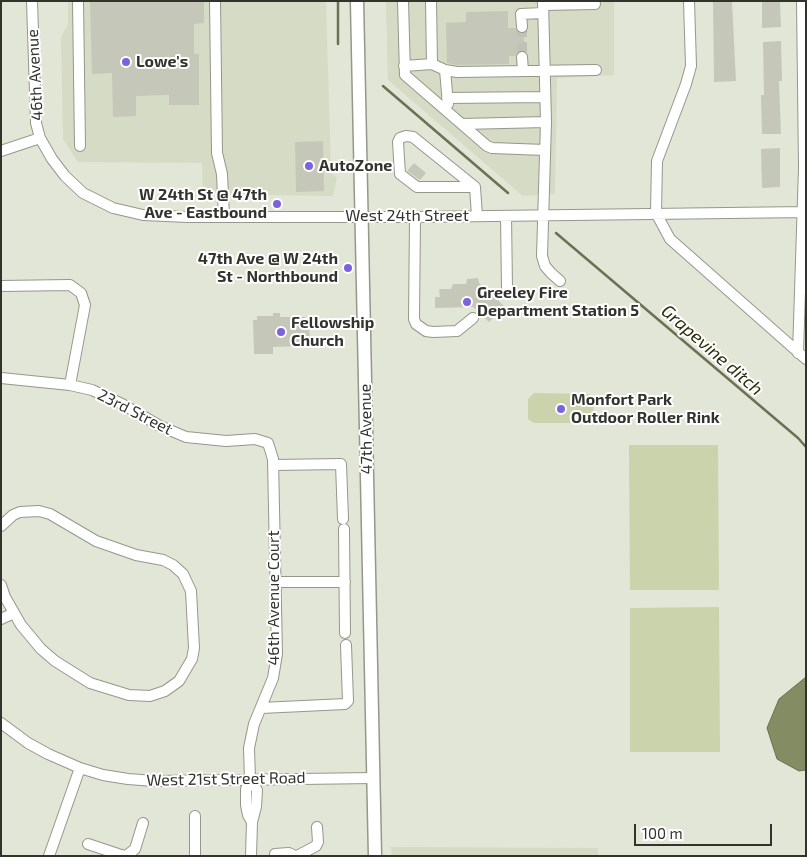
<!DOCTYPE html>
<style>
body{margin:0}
#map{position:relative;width:807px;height:857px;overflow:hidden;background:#e2e6d6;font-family:"Exo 2",sans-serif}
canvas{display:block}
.frame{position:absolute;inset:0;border:2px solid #32332d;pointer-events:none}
.scale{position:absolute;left:634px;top:824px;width:138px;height:22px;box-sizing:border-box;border:2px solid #32332d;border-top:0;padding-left:6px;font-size:15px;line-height:18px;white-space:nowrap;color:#32332d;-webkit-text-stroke:4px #fff;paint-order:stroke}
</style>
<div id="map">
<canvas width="807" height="857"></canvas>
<div class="frame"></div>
<div class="scale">100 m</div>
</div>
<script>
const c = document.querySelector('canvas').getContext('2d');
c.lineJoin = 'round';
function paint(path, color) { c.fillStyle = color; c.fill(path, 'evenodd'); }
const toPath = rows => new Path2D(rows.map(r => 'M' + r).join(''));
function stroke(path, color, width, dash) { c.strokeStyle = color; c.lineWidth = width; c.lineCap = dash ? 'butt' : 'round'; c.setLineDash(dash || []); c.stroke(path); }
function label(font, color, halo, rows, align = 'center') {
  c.font = font + ' "Exo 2",sans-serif'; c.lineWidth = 4; c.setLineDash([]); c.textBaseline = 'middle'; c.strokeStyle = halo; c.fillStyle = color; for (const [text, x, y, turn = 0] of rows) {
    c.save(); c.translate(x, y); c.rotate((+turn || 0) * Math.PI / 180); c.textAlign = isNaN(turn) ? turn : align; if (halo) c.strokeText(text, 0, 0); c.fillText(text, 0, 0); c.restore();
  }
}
paint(toPath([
 [68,1,326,1,331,172,337,178,333,196,203,194,202,163,78,162,63,139,61,37,68,24],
 [386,1,614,1,614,75,557,78,555,194,523,196,388,80],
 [391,847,598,848,598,856,392,856]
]), '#d5dbc4');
paint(toPath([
 [534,393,589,394,594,399,593,419,588,423,534,423,528,419,528,399],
 [629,445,718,445,719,590,630,590],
 [719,607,720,752,630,752,630,608]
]), '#cad3ab');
const water = toPath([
 [806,677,806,770,799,771,777,759,767,728,779,699,806,677]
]);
paint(water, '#838c62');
stroke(water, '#6b7152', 1);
stroke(toPath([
 [338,1,338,44],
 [383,86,508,193],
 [556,233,798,438,806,447]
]), '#6b7152', 2.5);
paint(toPath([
 [90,1,204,1,204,23,194,24,194,54,199,54,199,105,169,105,169,95,136,96,136,116,113,117,112,73,92,74],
 [713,1,732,1,736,81,714,82],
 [762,1,780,1,781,27,762,28],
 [508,11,508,28,515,28,519,33,524,34,524,51,518,52,515,56,509,56,509,64,457,65,447,63,446,23,466,22,466,12],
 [781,41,782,81,779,81,781,134,762,134,761,95,764,95,763,42],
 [323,141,324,191,296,192,295,142],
 [780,148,780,187,762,188,761,149],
 [414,163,426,173,420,180,407,171],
 [478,278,479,283,504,306,489,322,473,307,435,308,435,297,440,297,439,289,451,289,453,284,466,284,467,279],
 [273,313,280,313,280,317,305,317,309,327,310,338,306,346,273,347,273,354,254,354,253,320,257,320,257,316,273,316]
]), '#c5c8b9');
stroke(toPath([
 [522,27,522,57]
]), '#bfc2b4', 10, [10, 5]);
const minor = toPath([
 [32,1,36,123,40,138,52,159,65,176,83,193,113,208,143,215,188,217,415,217,806,212],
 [78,1,80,146],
 [215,1,217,153,222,174,224,217],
 [403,1,405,75,487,146,492,148,545,150],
 [431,1,432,64,445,70,457,72,596,70],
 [543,1,546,122,542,256,545,266,551,273,560,281],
 [689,1,691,66,686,84,657,161,656,213,670,239,806,359],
 [543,5,595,4],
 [522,27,521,14,543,13],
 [522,57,523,71],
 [404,66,432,64],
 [445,70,448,104],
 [447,98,545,97],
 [462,124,546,122],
 [1,151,40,138],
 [475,187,417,187,400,174,398,142,400,138,406,136,413,137,475,187,477,216],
 [506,216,507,288],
 [415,217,414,319,416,324,426,331,433,332,457,331,473,318],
 [1,286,70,285,81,293,85,305,70,385],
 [798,353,804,168,802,1],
 [1,378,70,385,92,390,122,404,160,426,186,437,226,441,255,439,268,443,273,459,277,654,273,678,254,724,249,748,250,780],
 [273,465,341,464,343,519],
 [1,526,13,515,20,512,39,511,50,514,96,541,136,555,163,560,173,565,183,574,191,591,194,648,192,659,179,681,165,691,150,696,129,695,90,683,55,661,41,649,21,625,5,597,1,585],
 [344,529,345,633],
 [276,582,345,582],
 [1,619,14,613],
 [261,708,345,704,348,701,346,645],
 [1,723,28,743,48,754,80,768,103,775,128,779,154,781,373,778],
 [250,780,257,790,256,807,252,822,251,856],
 [250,780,246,789,246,805,248,815,252,822],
 [195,816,195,856],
 [88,844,121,855,126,856,135,849,143,823],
 [275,854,289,853,295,856],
 [49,856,80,768],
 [297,856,316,846,318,842,317,827]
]);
const major = toPath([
 [357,1,375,856]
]);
stroke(minor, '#94988a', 12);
stroke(major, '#94988a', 15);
stroke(minor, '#fff', 10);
stroke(major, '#fff', 12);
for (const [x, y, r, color] of [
 [126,62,5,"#7c62dd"],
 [309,166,5,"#7c62dd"],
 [277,204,5,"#7c62dd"],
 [348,268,5,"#7c62dd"],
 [467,302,5,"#7c62dd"],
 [281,332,5,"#7c62dd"],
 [561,409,5,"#7c62dd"]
]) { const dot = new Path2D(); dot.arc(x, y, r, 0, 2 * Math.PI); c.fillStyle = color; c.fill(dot); stroke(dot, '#fff', 2); }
label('bold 16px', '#32332d', '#fff', [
 ["Lowe's",136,62],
 ["AutoZone",319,166],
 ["W 24th St @ 47th",267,195,"right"],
 ["Ave - Eastbound",267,213,"right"],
 ["47th Ave @ W 24th",338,259,"right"],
 ["St - Northbound",338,277,"right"],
 ["Greeley Fire",477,293],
 ["Department Station 5",477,311],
 ["Fellowship",291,323],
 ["Church",291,341],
 ["Monfort Park",571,400],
 ["Outdoor Roller Rink",571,418]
], 'left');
label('16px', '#32332d', '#fff', [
 ["46th Avenue",35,75,-93],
 ["West 24th Street",407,216],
 ["23rd Street",135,412,27],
 ["47th Avenue",366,429,-91],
 ["46th Avenue Court",274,598,-90],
 ["West 21st Street Road",226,779,-1]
]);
label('italic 18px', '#2a300c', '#fff', [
 ["Grapevine ditch",712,350,41]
]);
</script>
